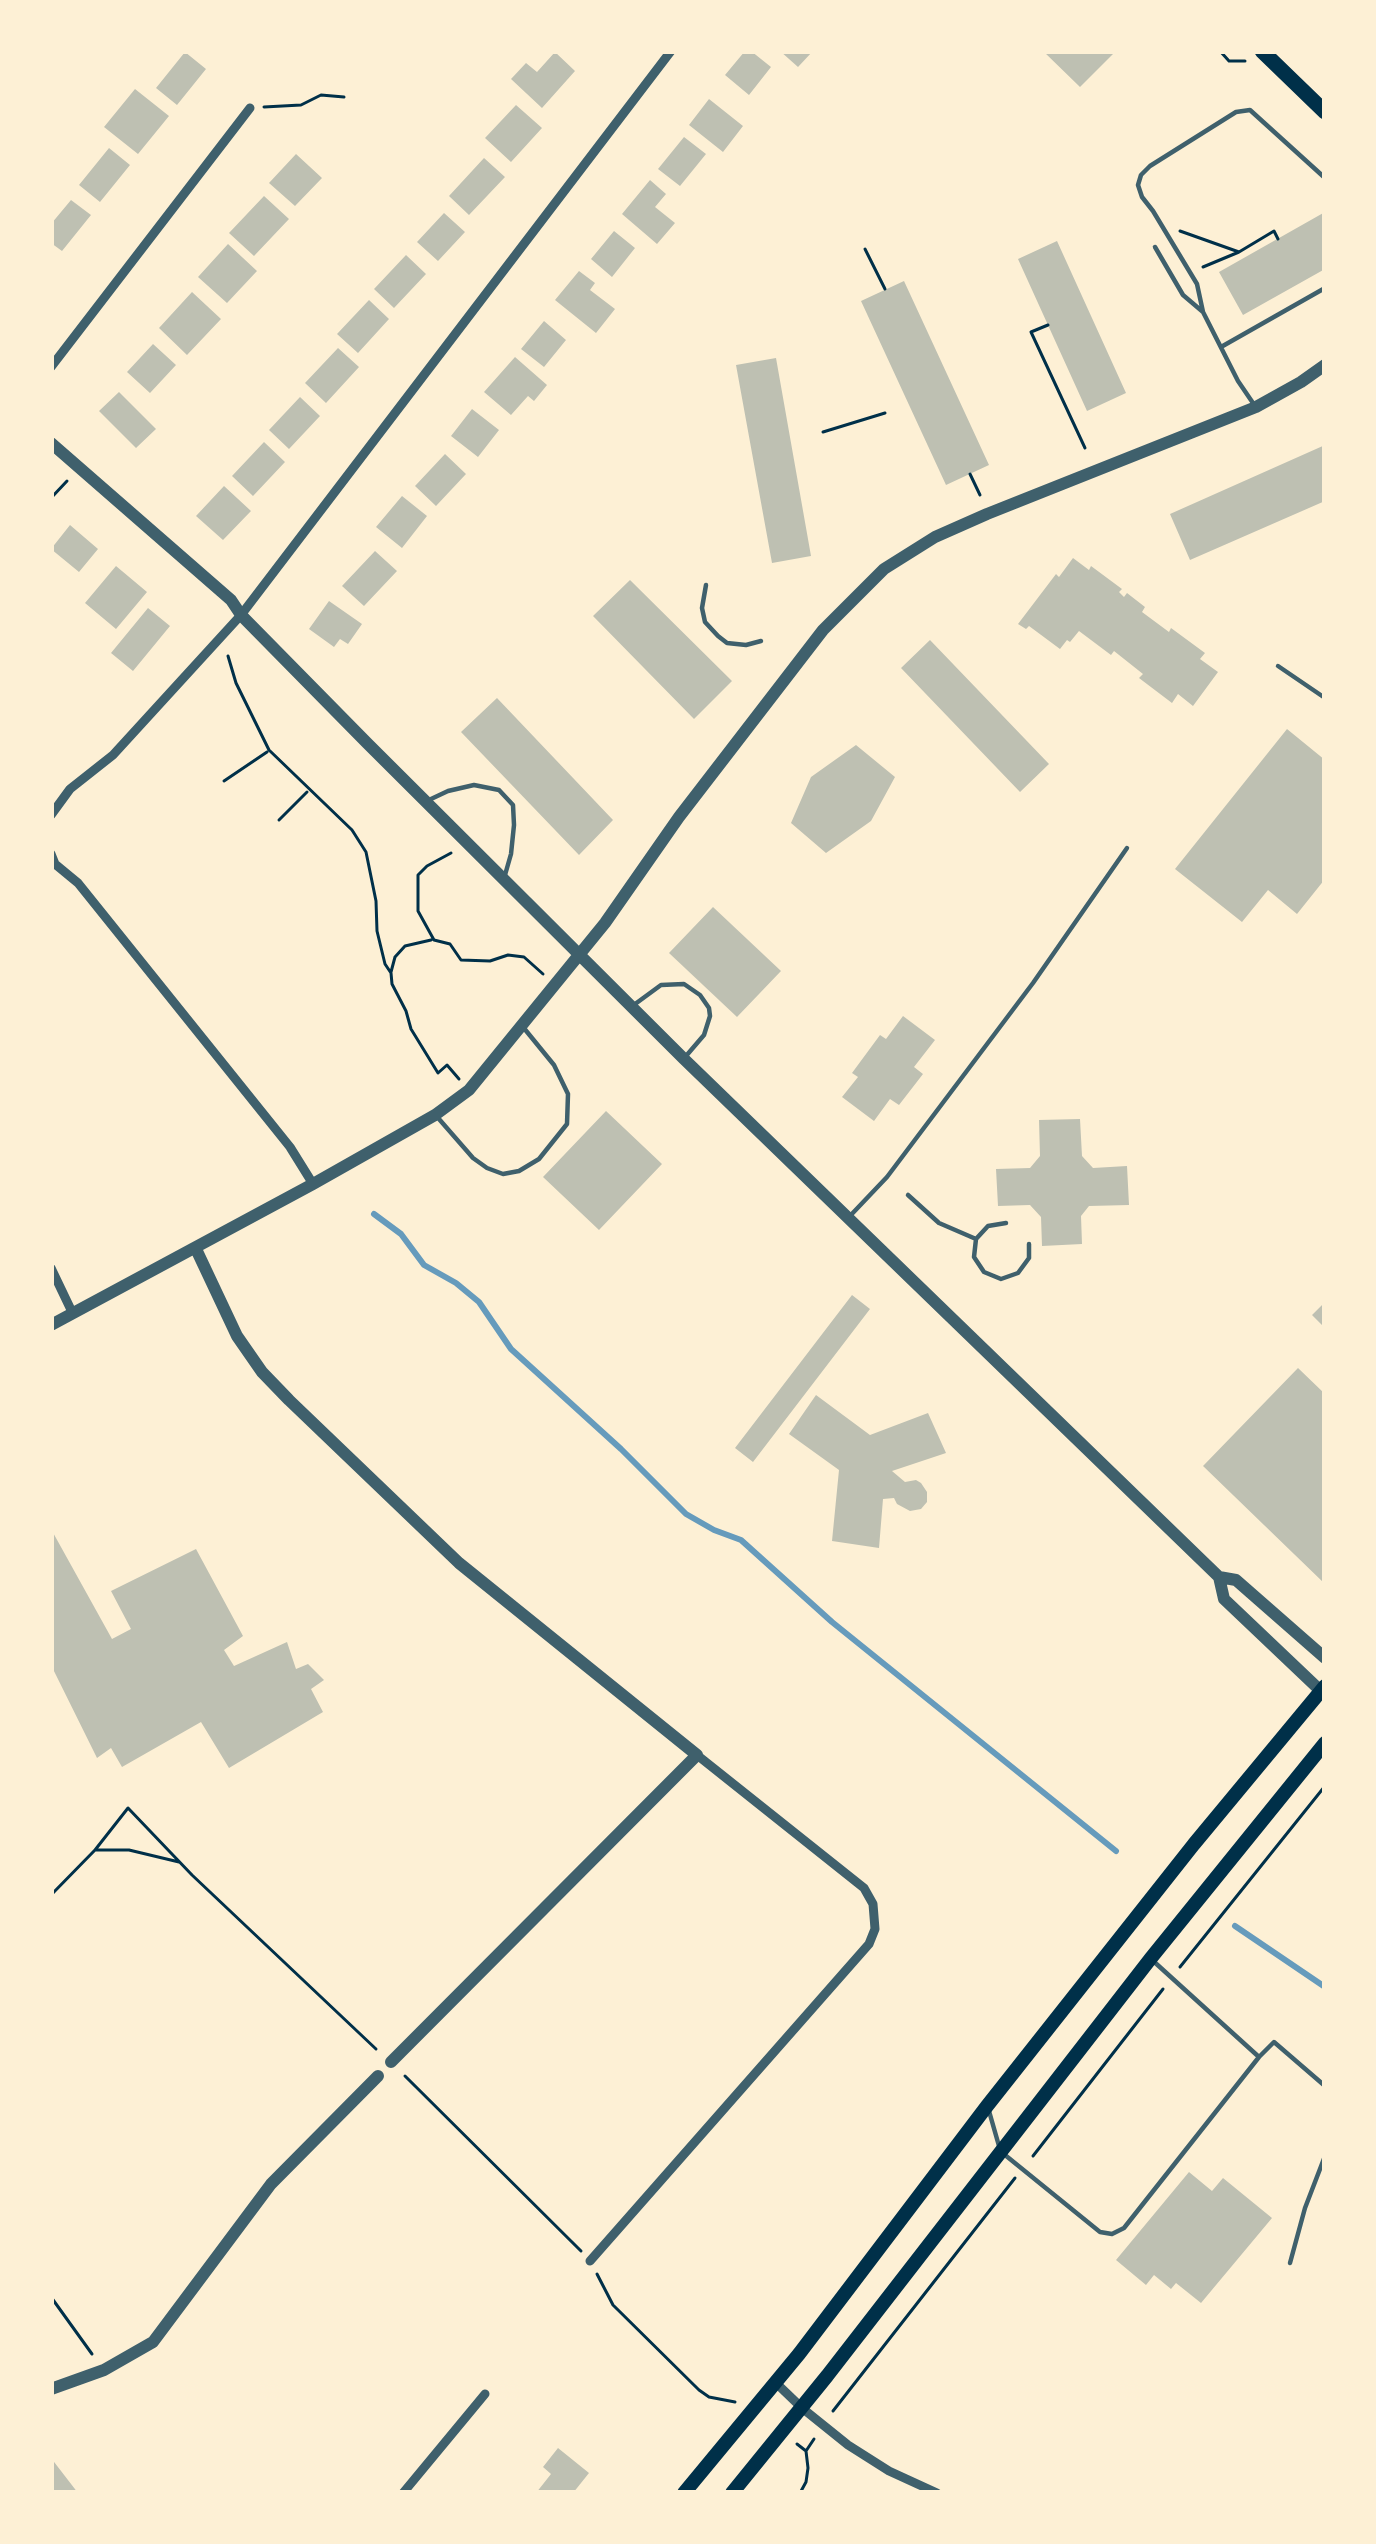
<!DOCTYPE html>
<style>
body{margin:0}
#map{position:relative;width:1376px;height:2544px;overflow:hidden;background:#fdf0d5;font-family:Commissioner,sans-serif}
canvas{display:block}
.frame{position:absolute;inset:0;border:54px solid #fdf0d5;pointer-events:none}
</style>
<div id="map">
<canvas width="1376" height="2544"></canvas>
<div class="frame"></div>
</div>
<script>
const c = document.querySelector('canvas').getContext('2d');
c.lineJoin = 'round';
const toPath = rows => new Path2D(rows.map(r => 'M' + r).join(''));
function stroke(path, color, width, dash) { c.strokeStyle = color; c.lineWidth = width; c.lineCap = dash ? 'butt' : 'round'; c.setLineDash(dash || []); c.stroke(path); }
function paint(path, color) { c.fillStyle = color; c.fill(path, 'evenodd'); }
stroke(toPath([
 [374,1214,401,1234,424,1265,456,1283,479,1302,511,1349,621,1449,686,1514,714,1530,741,1540,832,1622,1116,1851],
 [1235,1926,1325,1987]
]), '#669bbc', 6);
paint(toPath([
 [745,51,751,51,771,67,749,95,725,75],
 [780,51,813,51,798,67],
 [1043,51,1116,51,1080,87],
 [185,52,206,69,177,105,156,88],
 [555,52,575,71,542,108,511,79,526,63,537,72],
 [135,89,169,116,138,154,104,127],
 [709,99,743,126,723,152,689,125],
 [516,105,542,128,511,162,485,138],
 [684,137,706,154,680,186,658,169],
 [109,148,130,165,100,202,79,185],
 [296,154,322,178,295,206,269,183],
 [484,158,505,177,469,215,449,196],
 [650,180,666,194,655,207,675,223,657,244,622,214],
 [264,196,289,219,254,256,229,233],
 [71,200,91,215,62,251,51,243,51,224],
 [1325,212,1325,269,1243,315,1219,272],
 [444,213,465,232,438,261,417,242],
 [614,231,635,248,612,277,591,259],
 [1057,241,1126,393,1087,411,1018,259],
 [228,244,257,271,227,303,198,277],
 [406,255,426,274,394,308,374,289],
 [579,271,595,283,590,290,615,309,596,333,555,300],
 [904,281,989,465,946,485,861,301],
 [192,292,221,319,187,355,159,328],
 [369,300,389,319,358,353,337,334],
 [544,321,566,340,544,367,521,349],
 [153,344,176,365,150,393,127,372],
 [338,348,359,367,326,403,305,383],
 [515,357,547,385,534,401,528,396,511,415,484,392],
 [776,358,811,556,772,563,736,365],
 [119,392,156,429,136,448,99,411],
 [300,397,320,416,289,449,269,430],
 [472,409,499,430,478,457,451,436],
 [264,442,285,462,253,496,232,476],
 [1325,445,1325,501,1190,560,1170,514],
 [445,454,466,474,436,506,415,486],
 [224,486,251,511,223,540,196,516],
 [402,496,427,516,402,548,376,527],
 [70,525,98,549,79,572,51,549],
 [375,551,397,571,364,606,342,586],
 [1073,558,1089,570,1091,566,1122,589,1119,592,1124,597,1127,593,1145,607,1142,612,1169,632,1171,628,1205,653,1200,659,1218,672,1193,706,1178,694,1172,703,1139,678,1143,674,1114,651,1111,655,1079,631,1070,642,1067,640,1060,649,1029,626,1026,629,1018,624,1056,574,1059,577],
 [116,566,147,592,116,629,85,603],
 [630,580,732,681,694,719,593,616],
 [329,601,362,624,348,644,340,639,334,647,309,629],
 [148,608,170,626,133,671,111,653],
 [930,640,1049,764,1020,792,901,668],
 [497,698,613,820,579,855,461,732],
 [1287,729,1325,760,1325,879,1297,914,1268,890,1242,922,1175,869],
 [856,745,895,777,871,821,826,853,791,823,811,777],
 [713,907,781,971,737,1017,669,953],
 [903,1016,935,1040,914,1067,923,1074,899,1105,890,1099,874,1121,842,1097,858,1077,852,1073,880,1035,886,1039],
 [606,1111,662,1164,599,1230,543,1177],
 [1080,1119,1082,1156,1093,1168,1127,1166,1129,1205,1089,1206,1081,1216,1082,1244,1042,1246,1041,1217,1030,1205,998,1206,996,1169,1030,1168,1040,1156,1039,1120],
 [852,1295,870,1309,753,1462,735,1448],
 [1325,1302,1325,1328,1312,1315],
 [1298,1368,1325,1394,1325,1584,1203,1466],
 [816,1395,870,1435,928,1413,946,1453,892,1471,905,1482,916,1480,921,1483,927,1492,927,1502,921,1509,910,1511,897,1504,894,1498,883,1499,879,1548,832,1541,839,1470,789,1434],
 [51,1529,112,1639,131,1629,111,1591,196,1549,243,1636,224,1650,234,1666,287,1642,296,1669,308,1664,324,1680,311,1689,323,1712,229,1768,201,1722,122,1767,111,1748,97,1758,51,1665],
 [1189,2172,1212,2191,1223,2178,1272,2218,1201,2303,1176,2283,1171,2289,1154,2275,1146,2285,1116,2260],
 [558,2448,589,2473,573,2493,536,2493,551,2474,543,2467],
 [51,2458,78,2493,51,2493]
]), '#bec0b2');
stroke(toPath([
 [1220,51,1229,61,1245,61],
 [264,107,301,105,321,95,344,97],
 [1180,231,1239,252],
 [865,249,885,289],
 [1203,267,1239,252,1274,231,1278,239],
 [1048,325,1031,332,1085,448],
 [823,432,885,413],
 [970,474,980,495],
 [51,498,67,481],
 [228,656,236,683,269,750,352,830,366,852,376,901,377,931,385,964,391,973,392,984,406,1011,411,1029,438,1073,447,1065,459,1079],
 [224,781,267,752],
 [279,820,307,792],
 [451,853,427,866,418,875,418,911,434,940,450,944,461,960,490,961,508,955,524,957,543,974],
 [391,972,395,957,405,946,431,940],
 [95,1850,128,1808,192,1875,376,2049],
 [51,1895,95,1850,129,1850,179,1862],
 [1180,1967,1325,1786],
 [405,2076,581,2251],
 [1033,2156,1163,1989],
 [597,2274,613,2305,699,2390,709,2397,735,2402],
 [51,2297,92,2354],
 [833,2411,1015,2178],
 [797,2444,806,2451],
 [800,2493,806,2482,808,2468,806,2451,814,2439]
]), '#003049', 3);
stroke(toPath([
 [1155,247,1183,295,1203,312],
 [1221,347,1325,288],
 [1255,406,1238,381,1203,312,1197,284,1153,211,1142,197,1138,185,1141,175,1150,166,1236,112,1250,110,1325,178],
 [706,585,702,608,705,622,718,636,727,643,746,645,761,641],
 [1278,666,1325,698],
 [431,799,448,791,474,785,499,790,513,805,514,825,511,854,505,875],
 [631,1007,661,985,684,984,700,995,709,1008,710,1016,704,1035,686,1056],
 [439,1119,473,1158,487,1168,503,1174,519,1171,539,1159,567,1124,568,1094,554,1065,523,1027],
 [908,1195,939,1223,976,1239],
 [849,1217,887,1177,1033,983,1127,848],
 [1006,1223,988,1226,976,1239,974,1257,984,1272,1001,1279,1018,1273,1029,1258,1029,1244],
 [1151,1959,1259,2057,1274,2042,1325,2086],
 [989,2111,999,2146],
 [1005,2155,1100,2232,1112,2234,1124,2228,1259,2057],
 [1290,2263,1305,2208,1325,2156]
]), '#3f606c', 4.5);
stroke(toPath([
 [51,367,250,108],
 [51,815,70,789,113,755,241,615,671,51],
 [51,854,55,864,78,883,290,1147,313,1184],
 [51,1268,73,1314],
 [590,2261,869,1944,875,1929,873,1904,864,1888,697,1755],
 [775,2382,802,2408,848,2445,889,2471,937,2493],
 [403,2493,485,2394]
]), '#3f606c', 9);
stroke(toPath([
 [51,443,231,600,241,615,367,743,684,1059,1219,1577,1236,1580,1325,1658],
 [196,1249,237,1336,262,1372,289,1400,459,1563,697,1755,391,2062],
 [51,1325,313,1184,435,1115,469,1090,605,923,679,817,823,630,884,569,935,537,987,514,1256,407,1301,382,1325,365],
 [1219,1577,1224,1599,1324,1694],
 [51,2389,104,2370,153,2342,271,2184,378,2076]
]), '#3f606c', 12);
stroke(toPath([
 [684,2493,799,2354,987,2106,1194,1844,1325,1686],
 [732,2493,827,2376,1151,1958,1325,1743]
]), '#003049', 14);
stroke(toPath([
 [1262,51,1325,112]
]), '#003049', 15);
</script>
